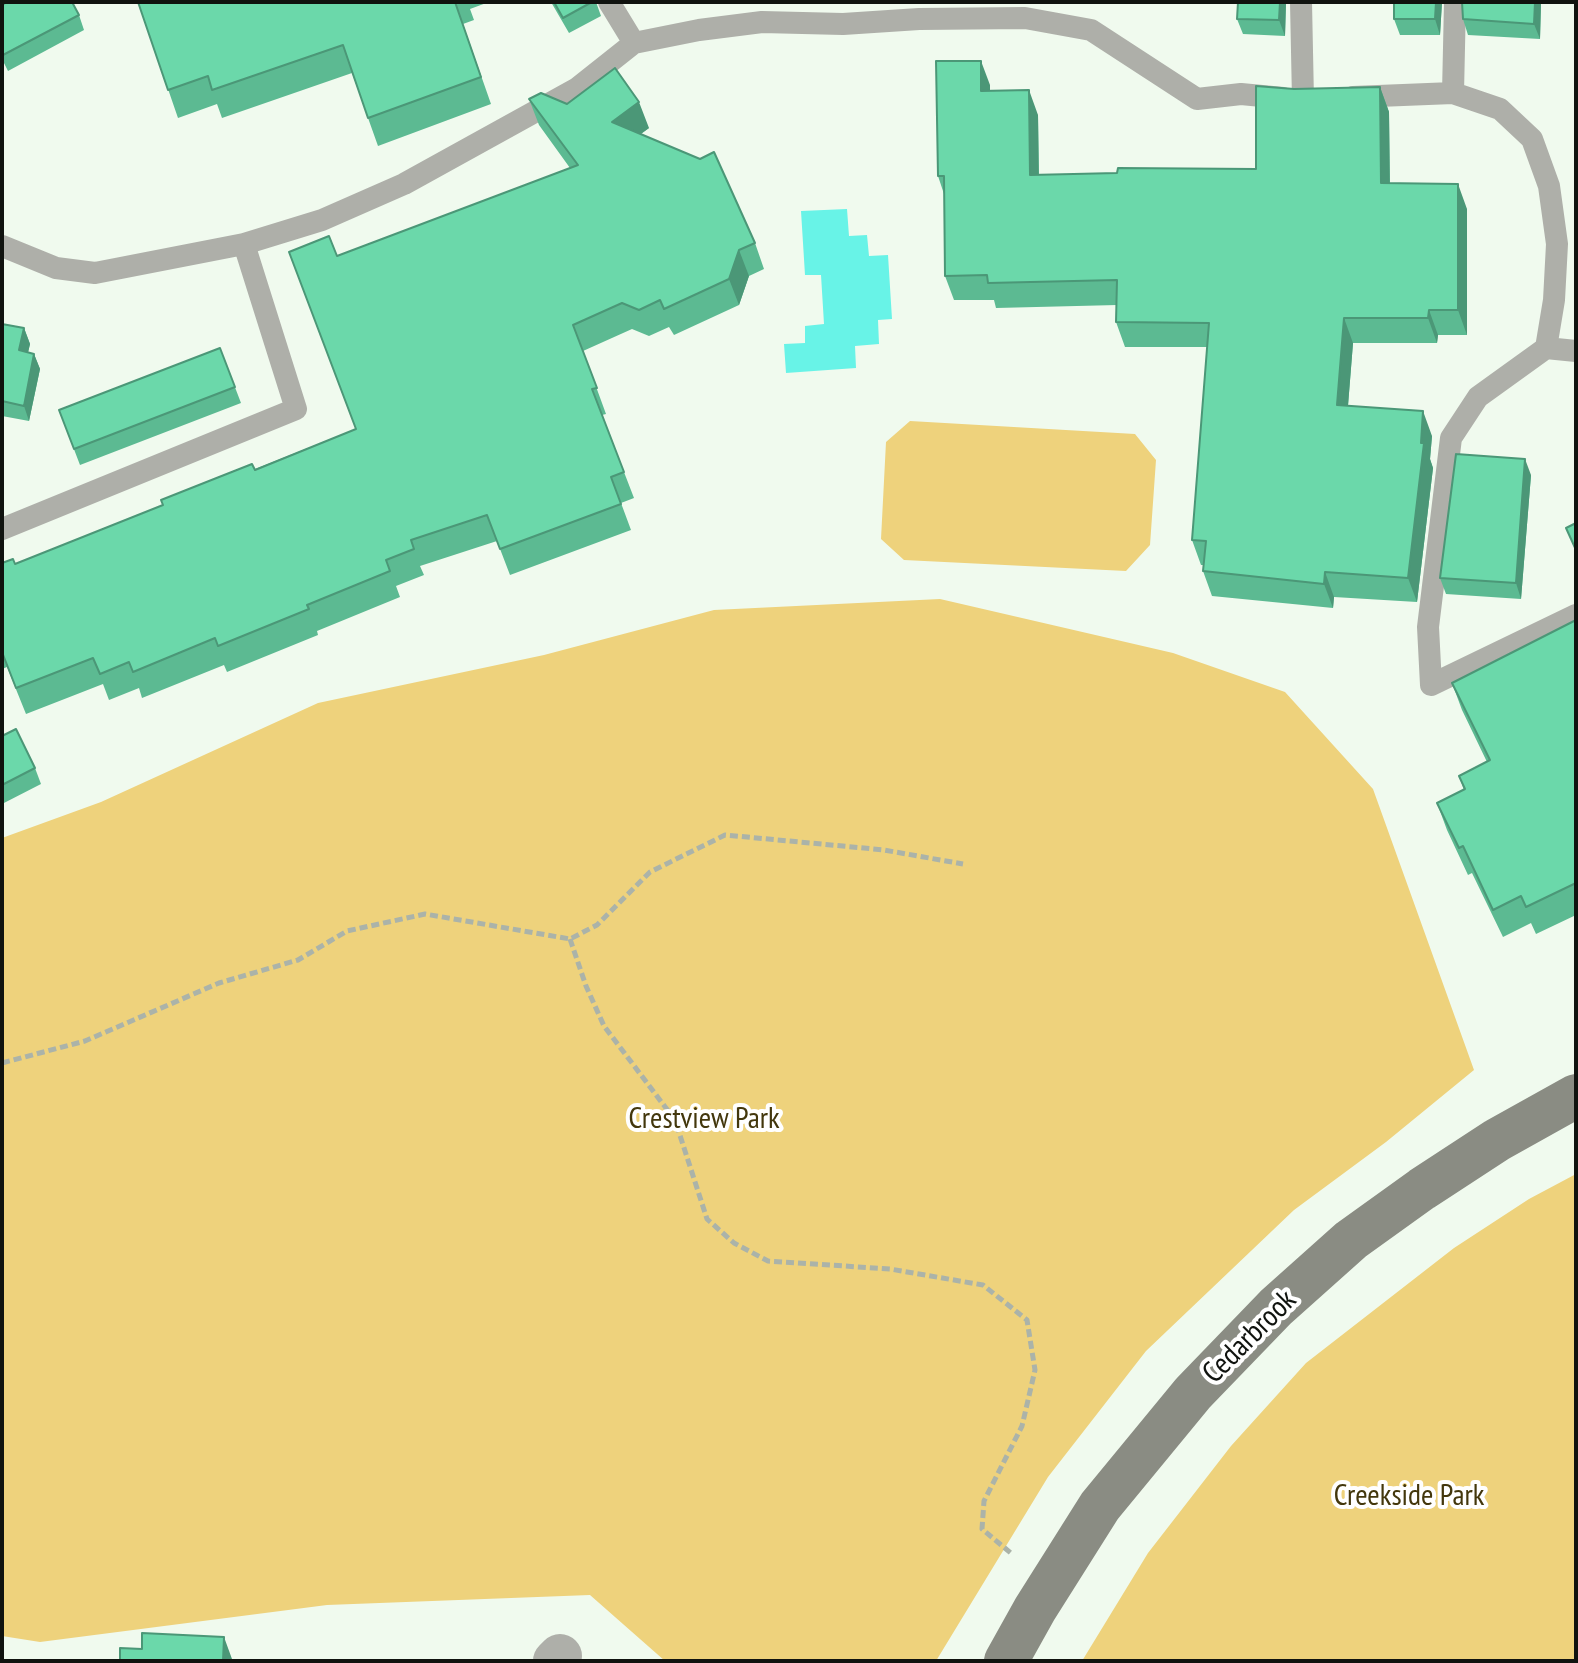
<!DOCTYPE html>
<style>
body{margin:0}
#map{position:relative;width:1578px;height:1663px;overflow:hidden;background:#f0faee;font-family:"PT Sans Narrow",sans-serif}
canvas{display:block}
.frame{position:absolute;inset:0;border:4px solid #10130f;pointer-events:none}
</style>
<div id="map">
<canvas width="1578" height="1663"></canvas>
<div class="frame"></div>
</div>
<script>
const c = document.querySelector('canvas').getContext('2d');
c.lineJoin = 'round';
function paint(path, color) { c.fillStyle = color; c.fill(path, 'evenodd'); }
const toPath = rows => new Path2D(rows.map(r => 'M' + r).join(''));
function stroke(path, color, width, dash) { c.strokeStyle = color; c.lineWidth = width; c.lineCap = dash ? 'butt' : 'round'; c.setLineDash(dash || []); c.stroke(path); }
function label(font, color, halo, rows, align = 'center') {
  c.font = font + ' "PT Sans Narrow",sans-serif'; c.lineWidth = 8; c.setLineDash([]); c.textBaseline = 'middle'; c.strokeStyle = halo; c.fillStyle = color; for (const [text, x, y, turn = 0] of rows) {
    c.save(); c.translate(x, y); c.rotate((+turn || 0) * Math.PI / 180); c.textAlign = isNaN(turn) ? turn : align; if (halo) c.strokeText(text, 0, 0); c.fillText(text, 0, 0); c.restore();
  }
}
paint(toPath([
 [910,421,1135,434,1156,460,1150,545,1126,571,904,560,881,539,886,442],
 [940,599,1173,653,1285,692,1373,789,1474,1070,1386,1142,1294,1210,1146,1351,1048,1477,936,1661,665,1661,590,1595,327,1605,40,1642,2,1636,2,838,101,802,318,703,544,655,714,610],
 [1576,1174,1576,1661,1082,1661,1148,1553,1231,1446,1306,1363,1454,1248,1529,1199]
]), '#eed27c');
paint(toPath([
 [847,209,849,236,867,235,869,256,888,255,892,319,878,320,879,344,855,346,856,368,786,373,784,344,805,343,805,326,824,324,821,275,805,275,801,211]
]), '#68f3e7');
stroke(toPath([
 [570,939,586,986,604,1026,675,1120,707,1219,734,1243,768,1261,890,1269,983,1285,1027,1320,1035,1370,1022,1426,984,1501,982,1529,1012,1554],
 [2,1063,85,1041,219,983,298,960,347,931,425,914,570,939,597,925,650,872,725,835,884,850,963,864]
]), '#abb3a9', 5, [8, 4]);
stroke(toPath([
 [609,2,634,43],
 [1301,2,1303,100],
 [1453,93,1455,2],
 [1353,97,1453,93,1500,109,1532,139,1549,186,1557,244,1554,300,1546,348],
 [2,246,56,268,95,273,244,244,322,220,404,184,576,89,634,43,699,30,762,22,843,24,919,19,1025,18,1091,30,1197,99,1241,94,1283,98],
 [1576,351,1546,348,1478,397,1451,438,1428,627,1431,685,1576,615],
 [2,529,296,409,244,244]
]), '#aeafa9', 22);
stroke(toPath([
 [555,1661,560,1656]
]), '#aeafa9', 44);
stroke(toPath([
 [1006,1661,1035,1609,1100,1506,1193,1393,1276,1307,1351,1240,1422,1189,1497,1140,1576,1096]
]), '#8a8c83', 44);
paint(toPath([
 [138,2,489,2,470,9,474,20,463,24,491,104,378,146,352,73,222,118,217,104,178,118],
 [551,2,596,2,601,16,569,33],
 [1238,2,1286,2,1285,36,1243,34,1237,19],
 [1394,2,1442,2,1440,35,1400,35,1394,19],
 [1541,2,1540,39,1468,35,1463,19],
 [2,5,79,15,84,30,8,71,2,59],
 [990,85,990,91,1038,115,1039,175,1256,169,1294,89,1380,87,1389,112,1390,183,1467,209,1467,335,1438,335,1437,343,1353,343,1348,406,1432,436,1430,459,1433,468,1417,602,1334,597,1333,608,1212,596,1203,571,1204,565,1201,565,1192,540,1207,347,1125,347,1116,322,1117,305,996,308,994,300,954,300,945,276,944,194,938,176],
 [529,99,567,104,649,128,641,134,755,243,764,269,749,276,739,305,674,335,669,327,649,336,632,329,583,351,606,414,602,415,634,498,621,503,631,530,510,575,497,541,420,566,424,575,396,586,400,597,317,631,318,635,227,672,224,665,142,698,139,688,109,700,103,684,26,714,7,667,2,669,2,563,15,564,356,429,337,256,570,168,539,125],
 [2,324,24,328,30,344,28,352,34,354,40,369,29,421,2,416],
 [220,348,241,403,80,465,59,410],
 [1531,475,1521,599,1446,594,1440,578],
 [1576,620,1576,915,1536,934,1531,923,1503,937,1472,873,1468,875,1447,830,1437,803,1464,790,1459,776,1487,762,1462,710,1452,683],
 [2,736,35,768,41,784,2,804]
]), '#5cba92');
paint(toPath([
 [1280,2,1286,2,1285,36,1279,20],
 [1436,2,1442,2,1440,35,1435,19],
 [1535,2,1541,2,1540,39,1534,24],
 [981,61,990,85,990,116,981,91],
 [1380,87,1389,112,1390,208,1381,183],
 [1029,90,1038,115,1039,199,1030,175],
 [639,102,649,128,621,148,612,122],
 [1458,184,1467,209,1467,335,1458,310],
 [739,250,749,276,739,305,729,279],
 [1429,310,1438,335,1437,343,1428,318],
 [1344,318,1353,343,1346,430,1337,405],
 [24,328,30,344,25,366,19,350],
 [34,354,40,369,29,421,24,406],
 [1423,411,1432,436,1430,459,1433,468,1417,602,1408,578],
 [1525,459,1531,475,1521,599,1516,583],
 [1325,572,1334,597,1333,608,1324,584],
 [224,1637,232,1659,232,1661,223,1661]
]), '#4b9777');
const building = toPath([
 [7,2,72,2,79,15,3,55,2,5,7,2],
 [138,2,455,2,481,77,368,118,343,45,212,90,208,76,168,90,138,2],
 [554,2,592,2,563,18,554,2],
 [1238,2,1280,2,1279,20,1237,19,1238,2],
 [1394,2,1436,2,1435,19,1394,19,1394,2],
 [1462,2,1535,2,1534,24,1463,19,1462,2],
 [936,61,981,61,981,91,1029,90,1030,175,1117,173,1118,168,1256,169,1256,86,1294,89,1380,87,1381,183,1458,184,1458,310,1429,310,1428,318,1344,318,1337,405,1423,411,1421,443,1424,443,1408,578,1325,572,1324,584,1203,571,1206,541,1192,540,1209,323,1116,322,1117,280,988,283,987,275,945,276,944,176,938,176,936,61],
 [615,68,639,102,612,122,700,159,714,152,755,243,739,250,729,279,664,309,660,300,639,310,622,303,573,325,597,388,592,389,624,472,611,477,621,504,500,549,487,515,411,540,414,549,386,560,390,571,307,605,309,609,218,646,215,638,133,672,129,662,100,674,93,658,16,688,2,652,2,563,13,559,15,564,163,505,161,500,214,479,252,464,255,470,356,429,289,252,329,236,337,256,578,165,529,99,541,93,567,104,615,68],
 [2,324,24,328,19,350,34,354,24,406,2,401,2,324],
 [220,348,235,387,74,449,59,410,220,348],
 [1456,454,1525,459,1516,583,1440,578,1456,454],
 [1576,523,1576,550,1566,528,1576,523],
 [1576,620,1576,883,1526,907,1521,896,1493,910,1463,846,1459,848,1437,803,1465,789,1459,776,1490,760,1452,683,1576,620],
 [16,729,35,768,2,785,2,736,16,729],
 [142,1633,224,1637,223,1661,120,1661,120,1648,142,1649,142,1633]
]);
paint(building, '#6bd8aa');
stroke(building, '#4b9777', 2);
label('30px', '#43370c', '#fff', [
 ["Crestview Park",704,1119],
 ["Creekside Park",1409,1496]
]);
label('30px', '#10130f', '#fff', [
 ["Cedarbrook",1250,1337,-45]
]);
</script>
